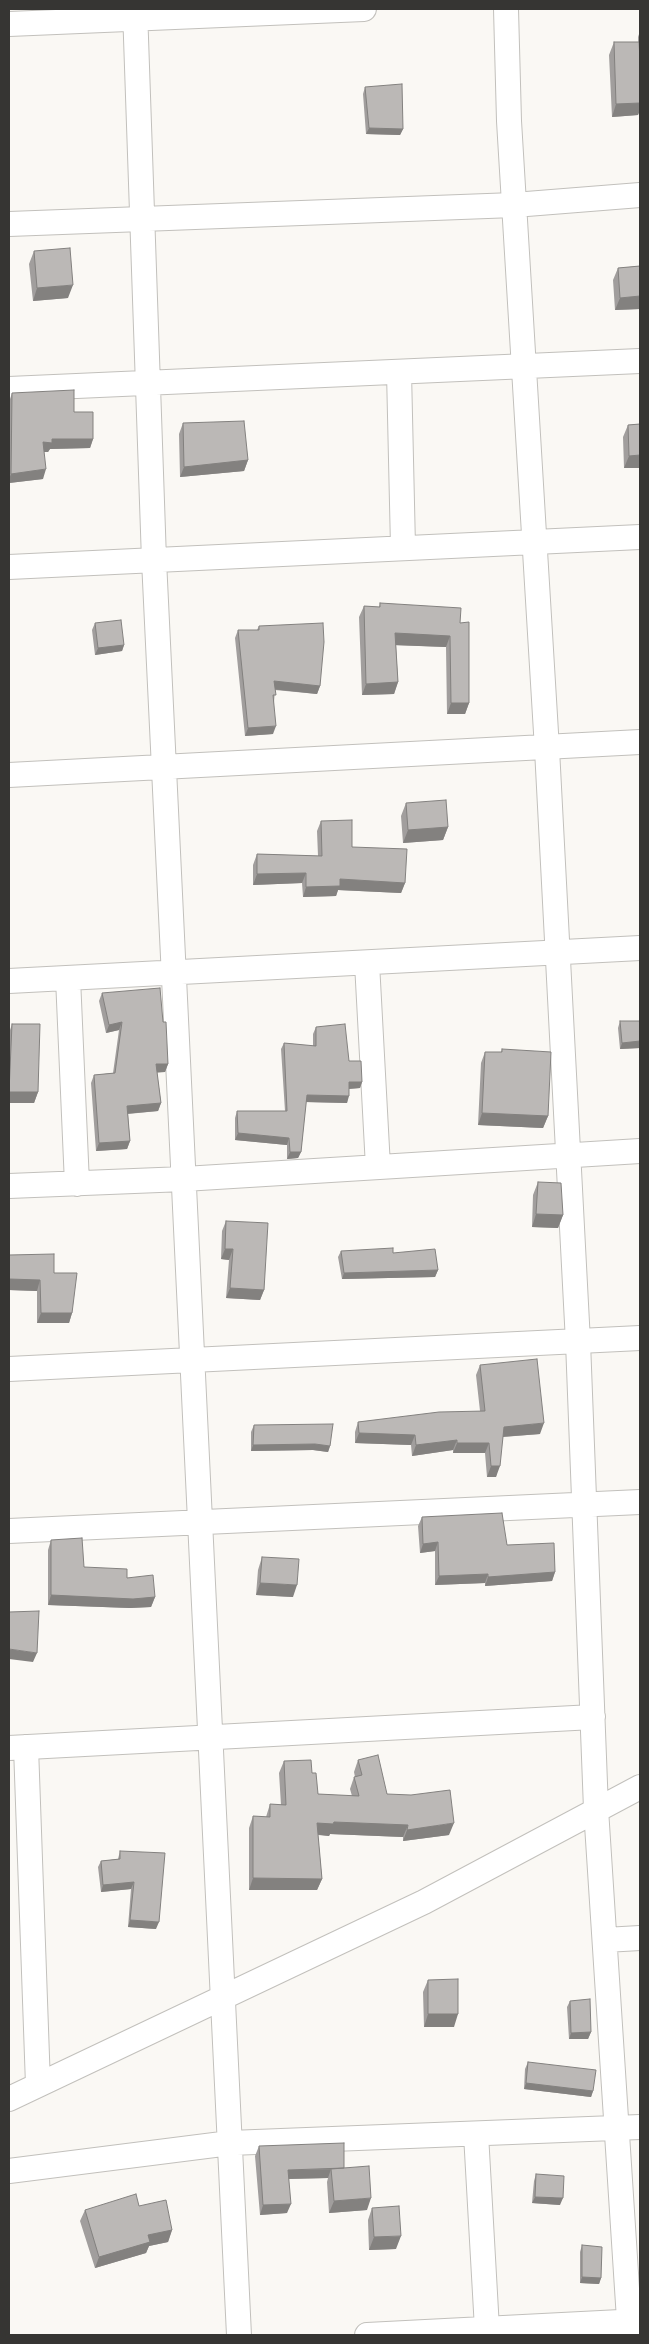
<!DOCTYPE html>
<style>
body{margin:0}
#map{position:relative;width:649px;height:2344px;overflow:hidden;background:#faf8f4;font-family:"Source Sans 3",sans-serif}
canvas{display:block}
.frame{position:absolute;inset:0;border:10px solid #363533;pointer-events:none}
</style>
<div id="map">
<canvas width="649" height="2344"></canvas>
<div class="frame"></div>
</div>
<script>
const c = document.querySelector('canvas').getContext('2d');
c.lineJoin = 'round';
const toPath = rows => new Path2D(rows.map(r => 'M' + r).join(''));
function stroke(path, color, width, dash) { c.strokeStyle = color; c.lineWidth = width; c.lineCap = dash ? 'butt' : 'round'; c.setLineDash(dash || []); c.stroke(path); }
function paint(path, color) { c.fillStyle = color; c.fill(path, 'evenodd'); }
const street = toPath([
 [135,9,154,560,239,2335],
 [506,9,509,121,547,749,578,1342,596,1809,630,2335],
 [9,24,364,9],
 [9,224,514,205,640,195],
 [399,372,403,547],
 [9,389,640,361],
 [9,567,640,537],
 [9,775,640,742],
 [367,963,378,1167],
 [68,978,77,1184],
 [9,981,640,948],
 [9,1186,184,1179,640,1151],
 [9,1369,640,1338],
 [9,1531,640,1502],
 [26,1747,38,2085],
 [9,1748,593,1717],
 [605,1940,640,1938],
 [9,2099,424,1902,640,1787],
 [476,2134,487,2329],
 [9,2171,230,2143,640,2127],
 [367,2335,640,2321]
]);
stroke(street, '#c2c0bc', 26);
stroke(street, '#fff', 24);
paint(toPath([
 [640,31,640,110,638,115,612,117,609,55,614,42,638,42,638,37],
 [365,87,403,129,400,135,366,134,363,94],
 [34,251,68,298,33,301,29,264],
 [640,266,640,309,615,310,613,280,618,268],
 [12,393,74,412,93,439,90,448,50,449,48,452,44,452,43,479,9,483,9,402],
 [183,423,248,460,244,471,180,477,179,434],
 [640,424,640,468,624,468,623,437,628,425],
 [380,603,460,623,469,703,465,714,447,714,446,647,396,645,398,682,394,694,362,695,359,617,364,606,379,607],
 [95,623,124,645,122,651,95,655,92,630],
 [259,626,320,686,317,694,275,690,274,702,273,734,245,736,235,638,238,630,257,630],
 [406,803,448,827,443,840,403,843,401,816],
 [321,821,352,847,405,883,401,893,338,890,336,896,303,897,302,883,253,885,253,865,257,854,318,856,317,831],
 [102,993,163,1022,168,1064,165,1072,157,1072,161,1103,158,1111,128,1114,130,1141,127,1149,96,1151,91,1083,94,1075,113,1073,119,1030,106,1033,99,1001],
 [620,1021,640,1021,640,1048,620,1049,618,1028],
 [12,1024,38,1092,34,1103,9,1103,9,1033],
 [316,1027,349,1061,362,1082,360,1088,349,1089,347,1103,306,1102,301,1152,298,1158,287,1159,287,1145,235,1140,235,1118,237,1111,285,1111,281,1049,284,1043,313,1046,313,1034],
 [502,1049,548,1116,543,1128,478,1125,481,1063,485,1052,501,1052],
 [538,1182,563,1215,558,1228,532,1227,533,1195],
 [226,1221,264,1290,260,1300,226,1298,229,1260,221,1259,222,1231],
 [341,1251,393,1253,438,1270,435,1277,342,1279,338,1257],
 [9,1255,54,1273,72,1313,69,1323,37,1323,37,1291,9,1290],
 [480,1365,540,1434,503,1437,496,1477,487,1477,485,1453,453,1453,453,1450,412,1456,411,1445,355,1443,355,1432,358,1422,480,1411,476,1375],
 [254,1425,330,1446,328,1452,313,1450,251,1451,251,1432],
 [422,1517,507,1545,555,1572,552,1581,485,1586,485,1583,435,1585,435,1551,420,1553,418,1526],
 [51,1540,84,1567,155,1597,151,1607,130,1608,48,1605,48,1550],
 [262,1557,293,1597,256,1595,258,1570],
 [358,1760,387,1794,449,1835,403,1841,403,1837,330,1834,329,1836,318,1835,322,1879,317,1890,249,1890,249,1828,253,1816,266,1817,270,1804,281,1805,279,1773,284,1761,312,1773,318,1794,352,1796,350,1789,354,1777,355,1777,354,1772],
 [120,1851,156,1929,128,1927,131,1889,101,1892,98,1867,101,1861,118,1859],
 [428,1980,454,2027,424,2027,423,1992],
 [570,2001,591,2032,588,2039,569,2039,567,2007],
 [528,2062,593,2091,591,2097,524,2089,525,2069],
 [259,2146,344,2168,367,2210,329,2213,327,2182,328,2178,289,2179,287,2213,260,2215,255,2156],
 [536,2174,560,2205,532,2203,534,2181],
 [139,2206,172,2230,168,2242,149,2246,146,2253,95,2268,80,2221,85,2210],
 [372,2208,396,2249,369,2250,368,2220],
 [582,2245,601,2278,599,2284,580,2283,580,2252]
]), '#a19e9d');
paint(toPath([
 [640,103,640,110,638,115,612,117,616,104],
 [369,128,403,129,400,135,366,134],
 [73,285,68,298,33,301,37,288],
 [640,296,640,309,615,310,620,298],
 [52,439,93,439,90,448,50,449,48,452,39,452,43,442],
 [640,455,640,468,624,468,629,456],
 [248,460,244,471,180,477,184,467],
 [46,469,43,479,9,483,9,479,11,474],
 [395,633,450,636,446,647,391,645],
 [124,645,122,651,95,655,98,648],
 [274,681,320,686,317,694,271,689],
 [398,682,394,694,362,695,366,684],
 [451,703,469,703,465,714,447,714],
 [276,726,273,734,245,736,248,728],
 [448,827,443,840,403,843,408,830],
 [306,873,302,883,253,885,257,874],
 [340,879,405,883,401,893,338,890,336,896,303,897,306,887],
 [122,1022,119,1030,106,1033,109,1025],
 [640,1041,640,1048,620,1049,622,1043],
 [156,1064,168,1064,165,1072,153,1073],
 [349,1082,362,1082,360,1088,347,1089],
 [9,1092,38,1092,34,1103,9,1103],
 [307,1095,349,1096,347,1103,305,1102],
 [161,1103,158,1111,124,1114,127,1106],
 [482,1113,548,1116,543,1128,478,1125],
 [238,1133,289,1138,287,1145,235,1140],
 [130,1141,127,1149,96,1151,99,1143],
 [290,1152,301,1152,298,1158,287,1159],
 [536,1214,563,1215,558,1228,532,1227],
 [225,1249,233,1249,229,1260,221,1259],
 [438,1270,435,1277,342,1279,344,1273],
 [9,1279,40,1280,37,1291,9,1290],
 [230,1288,264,1290,260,1300,226,1298],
 [41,1313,72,1313,69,1323,37,1323],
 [544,1423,540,1434,500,1437,504,1427],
 [359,1433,415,1435,411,1445,355,1443],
 [457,1440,453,1450,412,1456,416,1445],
 [457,1443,489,1443,485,1453,453,1453],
 [315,1444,330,1446,328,1452,313,1450,251,1451,253,1445],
 [491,1466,500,1466,496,1477,487,1477],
 [438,1542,435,1551,420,1553,423,1544],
 [555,1572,552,1581,485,1586,488,1577],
 [488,1574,485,1583,435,1585,439,1576],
 [260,1583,297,1585,293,1597,256,1595],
 [51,1595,155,1597,151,1607,130,1608,48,1605],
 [9,1649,37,1653,33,1662,9,1659],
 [334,1822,408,1825,403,1837,330,1834,329,1836,313,1834,317,1823],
 [454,1823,449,1835,403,1841,407,1830],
 [253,1878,322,1879,317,1890,249,1890],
 [134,1882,131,1889,101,1892,103,1885],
 [130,1920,159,1922,156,1929,128,1927],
 [428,2014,458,2014,454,2027,424,2027],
 [591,2032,588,2039,569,2039,571,2033],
 [526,2083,593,2091,591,2097,524,2089],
 [331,2169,328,2178,285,2179,288,2170,344,2169],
 [535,2197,563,2198,560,2205,532,2203],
 [371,2198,367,2210,329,2213,334,2201],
 [291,2204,287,2213,260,2215,263,2205],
 [172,2230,168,2242,149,2246,146,2253,95,2268,99,2257,148,2235],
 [401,2236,396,2249,369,2250,374,2237],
 [582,2277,601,2278,599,2284,580,2283]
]), '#83817f');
const building = toPath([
 [614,42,639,42,640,60,640,103,616,104,614,42],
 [402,84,403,129,369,128,365,87,402,84],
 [70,248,73,285,37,288,34,251,70,248],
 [640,266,640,296,620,298,618,268,640,266],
 [74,390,74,412,93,412,93,439,52,439,52,443,43,442,46,469,11,474,12,393,74,390],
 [244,421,248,460,184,467,183,423,244,421],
 [640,424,640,455,629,456,628,425,640,424],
 [380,603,461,608,460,623,469,622,469,703,451,703,450,636,395,633,398,682,366,684,364,606,380,607,380,603],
 [121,620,124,645,98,648,95,623,121,620],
 [323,623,324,642,320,686,274,681,276,695,273,695,276,726,248,728,238,630,259,630,259,626,323,623],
 [446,800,448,827,408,830,406,803,446,800],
 [352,820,352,847,407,849,405,883,340,879,340,886,306,887,306,873,257,874,257,854,322,856,321,821,352,820],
 [160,988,163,1022,166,1022,168,1064,156,1064,161,1103,127,1106,130,1141,99,1143,94,1075,115,1073,122,1022,109,1025,102,993,160,988],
 [620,1021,640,1021,640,1041,622,1043,620,1021],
 [12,1024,40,1024,38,1092,9,1092,12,1024],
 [345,1024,349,1061,361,1061,362,1082,349,1082,349,1096,307,1095,301,1152,290,1152,289,1138,238,1133,237,1111,287,1111,284,1043,316,1046,316,1027,345,1024],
 [502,1049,551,1052,548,1116,482,1113,485,1052,502,1052,502,1049],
 [538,1182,561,1183,563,1215,536,1214,538,1182],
 [226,1221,268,1223,264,1290,230,1288,233,1249,225,1249,226,1221],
 [393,1248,393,1253,435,1249,438,1270,344,1273,341,1251,393,1248],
 [54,1254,54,1273,77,1273,72,1313,41,1313,40,1280,9,1279,9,1255,54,1254],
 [537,1359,544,1423,504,1427,500,1466,491,1466,489,1443,457,1443,457,1440,416,1445,415,1435,359,1433,358,1422,439,1412,485,1411,480,1365,537,1359],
 [333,1424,330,1446,315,1444,253,1445,254,1425,333,1424],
 [502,1513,507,1545,554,1543,555,1572,488,1577,488,1574,439,1576,438,1542,423,1544,422,1517,502,1513],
 [82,1538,84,1567,127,1569,127,1578,153,1575,155,1597,133,1599,51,1595,51,1540,82,1538],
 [262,1557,299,1559,297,1585,260,1583,262,1557],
 [39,1611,37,1653,9,1649,9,1612,39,1611],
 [378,1755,387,1794,411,1795,450,1790,454,1823,407,1830,408,1825,334,1822,333,1824,317,1823,322,1879,253,1878,253,1816,270,1817,270,1804,286,1805,284,1761,311,1760,312,1773,316,1773,318,1794,359,1796,354,1777,362,1775,358,1760,378,1755],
 [120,1851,165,1853,159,1922,130,1920,134,1882,103,1885,101,1861,120,1859,120,1851],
 [458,1979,458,2014,428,2014,428,1980,458,1979],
 [590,1999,591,2032,571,2033,570,2001,590,1999],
 [528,2062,596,2070,593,2091,526,2083,528,2062],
 [344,2143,344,2168,288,2170,291,2204,263,2205,259,2146,344,2143],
 [369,2166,371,2198,334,2201,331,2169,369,2166],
 [536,2174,564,2176,563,2198,535,2197,536,2174],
 [136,2194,139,2206,166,2200,172,2230,148,2235,150,2242,99,2257,85,2210,136,2194],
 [399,2206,401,2236,374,2237,372,2208,399,2206],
 [582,2245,602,2247,601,2278,582,2277,582,2245]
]);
paint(building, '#bbb8b6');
stroke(building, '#83817f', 1);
</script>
